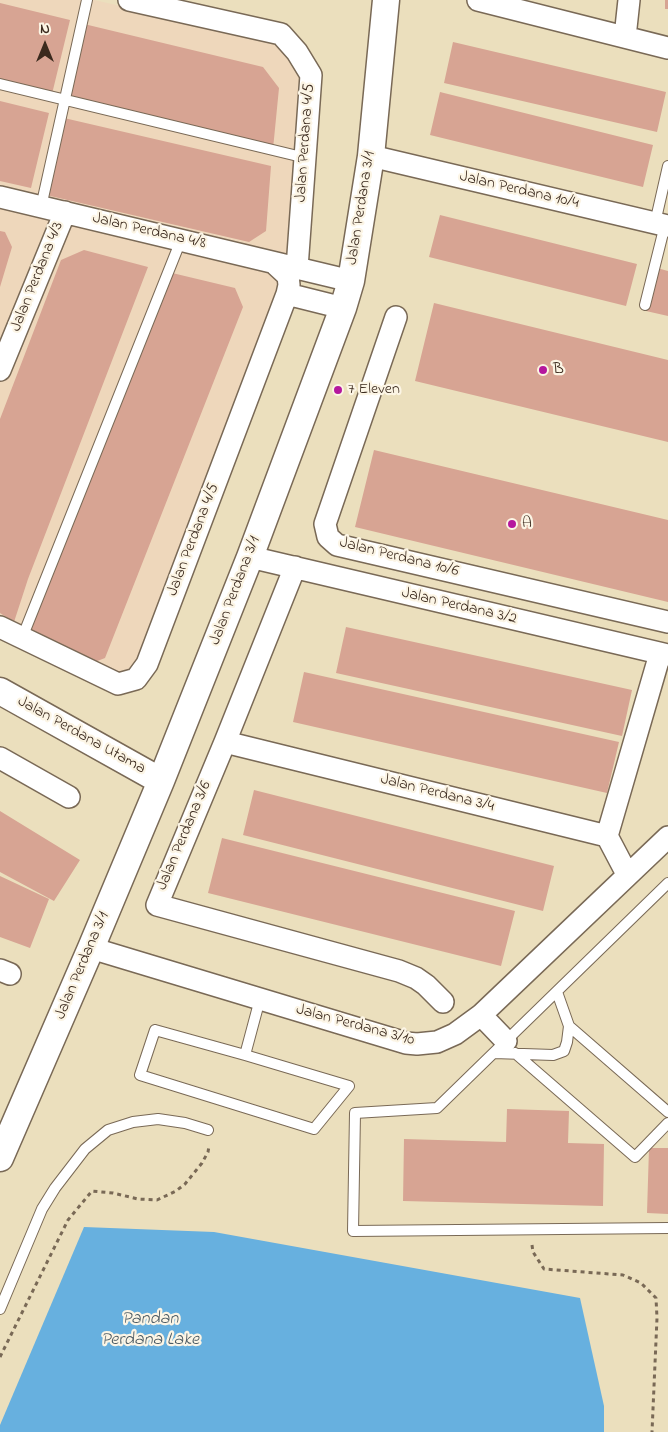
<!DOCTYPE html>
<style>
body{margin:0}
#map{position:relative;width:668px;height:1432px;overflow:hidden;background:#ebdfbd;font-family:"Indie Flower",sans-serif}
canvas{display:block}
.north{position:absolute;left:20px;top:20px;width:50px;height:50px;-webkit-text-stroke:4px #fcf5e5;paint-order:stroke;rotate:0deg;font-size:14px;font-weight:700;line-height:20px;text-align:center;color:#3b2a1e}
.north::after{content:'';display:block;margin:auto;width:18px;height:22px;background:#3b2a1e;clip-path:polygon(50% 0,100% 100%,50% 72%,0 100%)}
</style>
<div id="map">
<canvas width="668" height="1432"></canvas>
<div class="north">N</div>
</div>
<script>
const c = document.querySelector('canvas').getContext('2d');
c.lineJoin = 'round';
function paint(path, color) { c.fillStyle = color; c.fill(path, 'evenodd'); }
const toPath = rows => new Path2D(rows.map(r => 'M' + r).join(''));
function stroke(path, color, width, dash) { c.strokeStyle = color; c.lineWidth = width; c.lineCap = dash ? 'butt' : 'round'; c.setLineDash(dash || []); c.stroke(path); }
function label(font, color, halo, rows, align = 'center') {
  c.font = font + ' "Indie Flower",sans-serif'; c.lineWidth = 4.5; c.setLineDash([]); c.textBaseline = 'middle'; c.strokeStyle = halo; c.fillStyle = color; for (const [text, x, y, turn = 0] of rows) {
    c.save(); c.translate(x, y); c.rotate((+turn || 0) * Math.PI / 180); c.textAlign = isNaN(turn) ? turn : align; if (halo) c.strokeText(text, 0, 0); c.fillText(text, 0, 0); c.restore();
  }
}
paint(toPath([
 [0,0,94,0,276,41,302,76,289,257,133,670,120,675,0,618]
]), '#eed7bb');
paint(toPath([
 [84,1227,214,1232,580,1298,604,1406,604,1432,0,1432,0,1425]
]), '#67b0df');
paint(toPath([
 [665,0,668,0,668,9,665,9],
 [0,3,70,20,52,94,0,81],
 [84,24,263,67,279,88,273,149,65,100],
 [453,42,666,92,657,132,444,83],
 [440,92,653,145,643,187,430,135],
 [0,101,49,113,31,188,0,181],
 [64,118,271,166,266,231,249,242,46,195],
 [440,215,637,264,626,306,429,257],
 [0,231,5,232,12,247,0,287],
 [84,250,148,267,28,579,14,622,0,613,0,419,61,260],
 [657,268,668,271,668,316,646,311],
 [168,272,235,288,243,307,105,658,87,665,29,629],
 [434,303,668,360,668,442,415,381],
 [374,450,668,520,668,602,355,527],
 [346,627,632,690,622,736,336,673],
 [304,672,619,742,607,793,293,722],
 [254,790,554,866,543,911,243,835],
 [0,811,80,860,54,901,0,872],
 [222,838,515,911,501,966,208,893],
 [0,876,49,899,30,948,0,937],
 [507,1109,569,1111,568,1143,604,1144,603,1206,403,1201,404,1139,506,1142],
 [649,1148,668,1148,668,1214,647,1213]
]), '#d7a493');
const service = toPath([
 [0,84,306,158],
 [41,207,87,0],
 [655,223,668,166],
 [645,305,665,225],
 [22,638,181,240],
 [668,883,437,1108,355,1113,353,1231,668,1228],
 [569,1026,668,1112],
 [155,1030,245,1055,349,1086,314,1129,140,1075,155,1030],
 [494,1053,553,1055,564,1051,567,1042,569,1026,557,992],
 [515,1053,635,1157,668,1123],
 [245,1055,260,999],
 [0,1309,42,1209,55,1188,85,1149,108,1130,133,1122,158,1119,185,1123,208,1130]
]);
const minor = toPath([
 [129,0,281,34,297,52,311,75,297,268],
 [478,0,668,48],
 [625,37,629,0],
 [371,156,668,226],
 [0,197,351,281],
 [287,294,343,308],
 [396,317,325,524,328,537,337,545,668,622],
 [0,370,65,212],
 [250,557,668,655],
 [295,567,225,742,157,905,399,971,416,978,426,985,443,1002],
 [0,627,118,684,136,679,147,664,287,294,289,285,288,276,274,263],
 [225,742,607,836,627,874],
 [0,758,69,797],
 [607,836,660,654],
 [91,948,406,1043,417,1044,437,1042,455,1034,481,1015,668,837],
 [0,970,10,974],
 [481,1015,506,1041]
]);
const tertiary = toPath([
 [0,691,161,781],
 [0,1158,91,948,161,781,250,557,343,308,351,281,371,156,386,0]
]);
stroke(service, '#796956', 12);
stroke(minor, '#796956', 24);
stroke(tertiary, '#796956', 29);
stroke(toPath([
 [532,1245,533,1252,544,1269,623,1275,641,1283,656,1298,657,1318,652,1432],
 [0,1357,68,1220,92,1191,113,1193,138,1199,157,1200,176,1191,185,1184,202,1163,208,1152,209,1146]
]), '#796956', 3, [4, 4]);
stroke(service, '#fff', 10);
stroke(minor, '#fff', 21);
stroke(tertiary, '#fff', 26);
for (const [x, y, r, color] of [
 [543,370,5,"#b5179e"],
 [338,390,5,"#b5179e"],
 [512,524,5,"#b5179e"]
]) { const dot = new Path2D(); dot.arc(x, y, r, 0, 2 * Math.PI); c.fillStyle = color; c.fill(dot); stroke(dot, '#fcf5e5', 2); }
label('16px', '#3b2a1e', '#fcf5e5', [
 ["Jalan Perdana 4/5",306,143,-86],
 ["Jalan Perdana 10/4",519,191,13],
 ["Jalan Perdana 3/1",362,208,-81],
 ["Jalan Perdana 4/8",149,232,13],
 ["Jalan Perdana 4/3",38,277,-68],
 ["Jalan Perdana 4/5",194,540,-69],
 ["Jalan Perdana 10/6",399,558,14],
 ["Jalan Perdana 3/1",236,591,-69],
 ["Jalan Perdana 3/2",459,607,13],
 ["Jalan Perdana Utama",81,736,29],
 ["Jalan Perdana 3/4",437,794,14],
 ["Jalan Perdana 3/6",185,836,-67],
 ["Jalan Perdana 3/1",83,966,-67],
 ["Jalan Perdana 3/10",355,1026,15]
]);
label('16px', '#3b2a1e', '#fcf5e5', [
 ["B",553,370],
 ["7 Eleven",348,390],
 ["A",522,524]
], 'left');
label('italic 18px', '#4a5962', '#fcf5e5', [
 ["Pandan",150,1320],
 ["Perdana Lake",150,1341]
]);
</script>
